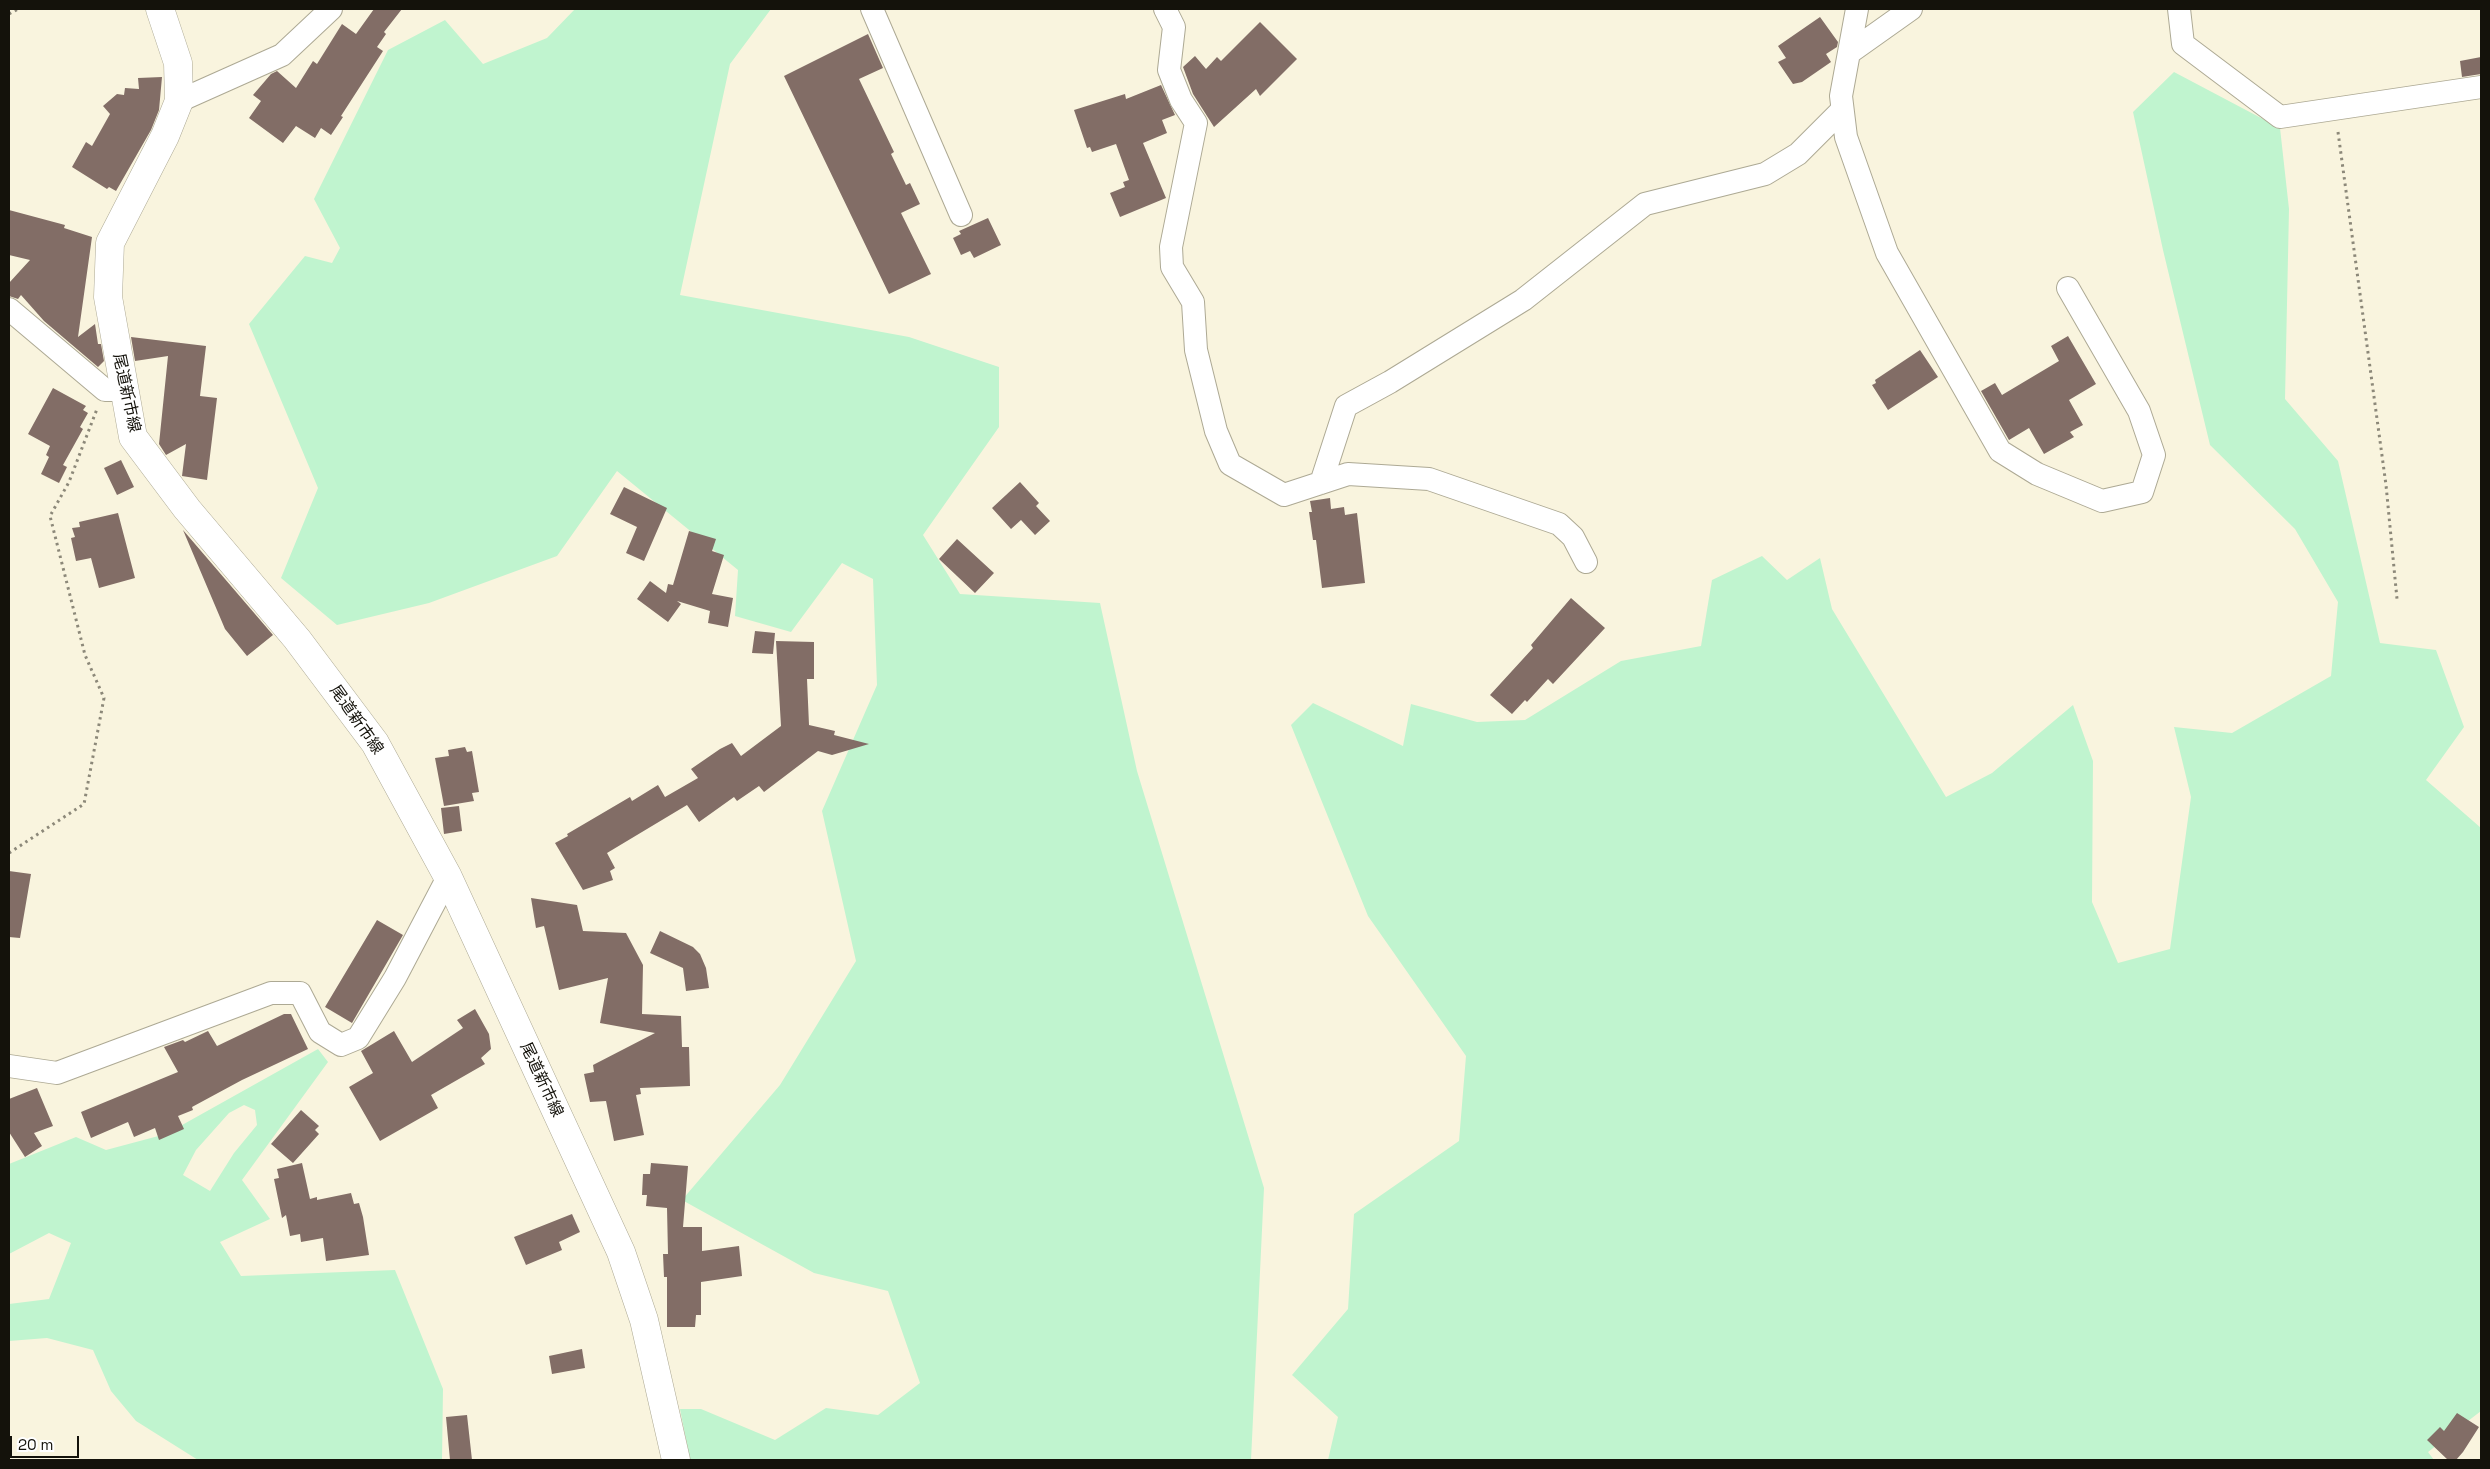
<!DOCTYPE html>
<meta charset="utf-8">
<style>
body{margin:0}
#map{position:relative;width:2490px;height:1469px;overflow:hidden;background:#f9f4de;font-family:"Space Grotesk",sans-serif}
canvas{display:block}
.frame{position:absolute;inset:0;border:10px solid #14120b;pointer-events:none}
.scale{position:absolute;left:10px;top:1436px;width:69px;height:22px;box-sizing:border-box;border:2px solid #14120b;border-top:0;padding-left:6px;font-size:15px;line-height:18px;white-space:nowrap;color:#14120b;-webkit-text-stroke:4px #fff;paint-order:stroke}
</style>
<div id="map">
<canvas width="2490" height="1469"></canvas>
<div class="frame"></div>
<div class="scale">20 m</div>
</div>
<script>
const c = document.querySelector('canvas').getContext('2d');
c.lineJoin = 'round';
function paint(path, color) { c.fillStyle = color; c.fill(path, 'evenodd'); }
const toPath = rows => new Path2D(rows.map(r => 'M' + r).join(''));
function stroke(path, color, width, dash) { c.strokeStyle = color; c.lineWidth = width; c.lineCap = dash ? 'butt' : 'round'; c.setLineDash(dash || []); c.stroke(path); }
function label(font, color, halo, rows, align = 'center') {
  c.font = font + ' "Space Grotesk","Noto Sans JP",sans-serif'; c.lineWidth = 4.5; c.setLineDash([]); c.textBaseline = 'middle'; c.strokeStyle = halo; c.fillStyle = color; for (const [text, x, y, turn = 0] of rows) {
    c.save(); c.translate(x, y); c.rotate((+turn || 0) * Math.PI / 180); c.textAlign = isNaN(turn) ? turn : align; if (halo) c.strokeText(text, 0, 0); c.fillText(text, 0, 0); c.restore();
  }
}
paint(toPath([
 [575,9,771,9,730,64,680,295,909,337,999,367,999,427,923,535,960,594,1100,603,1137,771,1264,1188,1251,1460,690,1460,680,1409,701,1409,775,1440,826,1408,878,1415,920,1383,888,1291,814,1273,682,1200,780,1085,856,961,822,811,877,685,873,579,842,563,791,632,735,616,738,570,617,471,557,556,429,603,337,625,281,578,318,488,249,324,305,256,332,263,340,248,314,199,388,50,445,20,483,64,547,38],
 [2174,72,2280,128,2289,209,2285,399,2338,461,2380,643,2436,650,2464,727,2426,780,2481,828,2481,1411,2428,1452,2434,1460,1328,1460,1338,1417,1292,1375,1348,1309,1354,1214,1459,1141,1466,1056,1368,916,1291,725,1313,703,1403,746,1411,704,1477,722,1525,720,1621,661,1701,646,1712,580,1762,556,1787,580,1820,558,1832,609,1946,797,1992,773,2073,705,2093,761,2092,902,2118,963,2170,949,2191,797,2174,727,2232,733,2331,676,2338,602,2295,529,2210,445,2163,250,2133,112],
 [318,1049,328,1062,242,1180,270,1219,220,1242,241,1276,395,1270,443,1389,442,1460,198,1460,136,1421,111,1391,93,1350,47,1338,9,1341,9,1304,49,1299,71,1243,49,1233,9,1254,9,1164,76,1137,106,1150,166,1134],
 [244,1105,255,1110,257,1125,234,1153,210,1191,183,1175,196,1150,229,1113]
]), '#c0f4cf');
paint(toPath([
 [374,9,402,9,384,32,386,34,377,47,383,51,341,116,343,117,331,135,321,128,315,138,296,126,283,143,249,118,261,101,253,95,271,74,277,71,296,88,313,61,317,64,342,24,356,34],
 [1820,17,1838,42,1837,47,1826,54,1831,62,1802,82,1793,84,1778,62,1786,58,1778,46],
 [1260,22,1297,59,1260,96,1256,89,1214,127,1193,94,1183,67,1195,56,1206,69,1217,57,1221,61],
 [868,34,883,68,859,79,894,152,891,154,906,185,910,183,920,204,901,213,931,274,889,294,784,76],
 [2481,57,2481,74,2462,77,2460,61],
 [162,77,159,110,151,130,116,191,109,187,107,189,72,167,86,142,92,146,110,114,103,106,117,94,124,95,125,88,139,89,138,78],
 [1161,85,1175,115,1162,120,1167,133,1143,143,1166,198,1120,217,1110,193,1125,187,1123,182,1129,180,1116,144,1092,152,1090,147,1087,148,1074,110,1125,94,1126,99],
 [9,210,65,225,64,228,92,237,78,337,95,324,98,344,101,344,104,361,98,367,44,321,21,295,18,299,9,296,9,283,30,260,9,255],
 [988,218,1001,245,974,258,970,251,961,255,953,238,961,234,959,231],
 [2068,336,2096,384,2069,400,2083,425,2070,432,2074,437,2044,454,2029,428,2009,440,1981,391,1995,383,2002,395,2059,361,2051,346],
 [131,337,206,346,200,396,217,398,207,480,182,476,186,444,166,455,159,444,168,356,135,361],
 [1920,350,1938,377,1888,410,1872,385,1876,383,1875,380],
 [53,388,86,406,83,410,88,413,80,427,83,429,63,465,67,467,59,483,41,474,49,457,46,455,50,446,28,434],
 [121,460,134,487,117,495,104,468],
 [1020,482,1039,503,1036,506,1050,521,1035,535,1021,520,1011,529,992,508],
 [624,487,667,508,644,561,626,553,637,527,610,514],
 [1330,498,1331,509,1344,507,1345,515,1357,513,1365,583,1322,588,1316,540,1313,540,1309,512,1312,512,1310,501],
 [118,513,135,578,99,588,91,558,76,561,71,538,75,537,72,528,80,527,79,522],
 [183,530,273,635,247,656,225,629],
 [689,531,716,539,712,551,724,555,712,594,733,598,728,627,708,623,710,611,677,601,681,604,668,622,637,599,650,581,666,593,668,584,673,585],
 [957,539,994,573,975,593,939,559],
 [1571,598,1605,628,1553,684,1548,679,1527,702,1525,700,1512,714,1490,695,1533,648,1531,645],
 [755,631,775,633,773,654,752,653],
 [776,641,814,642,814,679,807,679,809,725,835,731,834,735,869,744,832,755,818,751,764,792,759,786,737,801,734,797,699,822,687,805,607,853,615,868,610,871,613,880,583,890,555,843,568,836,567,834,630,797,632,801,658,785,665,797,698,778,691,769,720,749,732,743,741,756,781,726],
 [465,747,467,752,472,751,479,792,472,793,474,801,444,806,435,758,449,756,448,750],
 [459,806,462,831,444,834,441,808],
 [9,871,31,874,20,938,9,937],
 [531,898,577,905,583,931,626,933,643,965,642,1014,681,1016,682,1047,689,1047,690,1086,640,1088,641,1094,636,1095,644,1135,614,1141,606,1101,590,1102,584,1074,594,1072,593,1065,655,1033,600,1023,608,978,559,990,544,926,536,928],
 [377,920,403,935,352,1023,325,1007],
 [660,931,693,947,700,954,706,968,709,988,686,991,683,968,650,953],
 [475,1009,489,1034,491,1049,481,1058,485,1064,431,1095,438,1108,380,1141,349,1087,373,1073,361,1051,394,1031,412,1062,463,1028,457,1020],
 [284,1014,291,1014,308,1049,242,1080,192,1107,193,1110,178,1116,184,1129,159,1140,155,1128,134,1137,128,1122,91,1138,81,1112,178,1072,164,1047,183,1040,185,1042,208,1031,217,1046],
 [37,1088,53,1126,34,1133,42,1146,25,1157,9,1132,9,1099],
 [301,1110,319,1126,315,1130,319,1134,293,1163,271,1144],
 [302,1163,310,1199,317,1197,317,1200,351,1193,354,1204,359,1203,363,1217,369,1255,326,1261,323,1238,301,1242,300,1234,290,1236,286,1215,282,1218,274,1179,279,1178,277,1169],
 [651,1163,688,1166,683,1227,702,1227,702,1251,739,1246,742,1276,701,1282,701,1315,696,1315,695,1327,667,1327,667,1277,664,1277,663,1254,668,1254,667,1208,646,1206,647,1195,642,1195,643,1174,650,1174],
 [572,1214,580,1232,559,1242,562,1250,526,1265,514,1237],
 [582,1349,585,1368,552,1374,549,1356],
 [2457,1413,2479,1427,2463,1452,2456,1460,2448,1460,2427,1440,2440,1427,2444,1431],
 [467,1415,472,1460,450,1460,446,1417]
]), '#826d66');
const minor = toPath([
 [872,9,961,215],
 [1165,9,1174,27,1169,70,1181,100,1196,123,1171,247,1172,267,1193,302,1196,350,1216,431,1230,464,1284,495,1348,474,1429,479,1559,524,1573,537,1586,562],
 [1857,9,1841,96,1846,137,1887,253,2000,451,2037,474,2102,501,2142,492,2154,455,2139,411,2068,288],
 [2179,9,2183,44,2280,117,2481,87],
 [1849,53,1911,9],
 [179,101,282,55,331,9],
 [9,309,105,390,124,390],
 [1321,483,1346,406,1390,382,1523,300,1645,204,1765,174,1798,154,1842,110],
 [9,1066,57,1073,271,993,300,993,320,1032,341,1045,358,1038,395,978,448,877]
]);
const major = toPath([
 [160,9,178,63,179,101,165,136,110,243,108,297,133,437,187,509,297,639,375,743,448,877,621,1252,644,1320,676,1460]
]);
stroke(minor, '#ada994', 24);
stroke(major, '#ada994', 29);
stroke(toPath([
 [9,14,18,9],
 [2338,132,2386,485,2397,599],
 [9,853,84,804,104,698,85,655,50,516,69,482,97,409]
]), '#8c8879', 3, [2.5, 4]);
stroke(minor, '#fff', 22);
stroke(major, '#fff', 28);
label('16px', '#14120b', '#fff', [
 ["尾道新市線",126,393,78],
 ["尾道新市線",356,720,55],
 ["尾道新市線",541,1080,65]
]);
</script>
